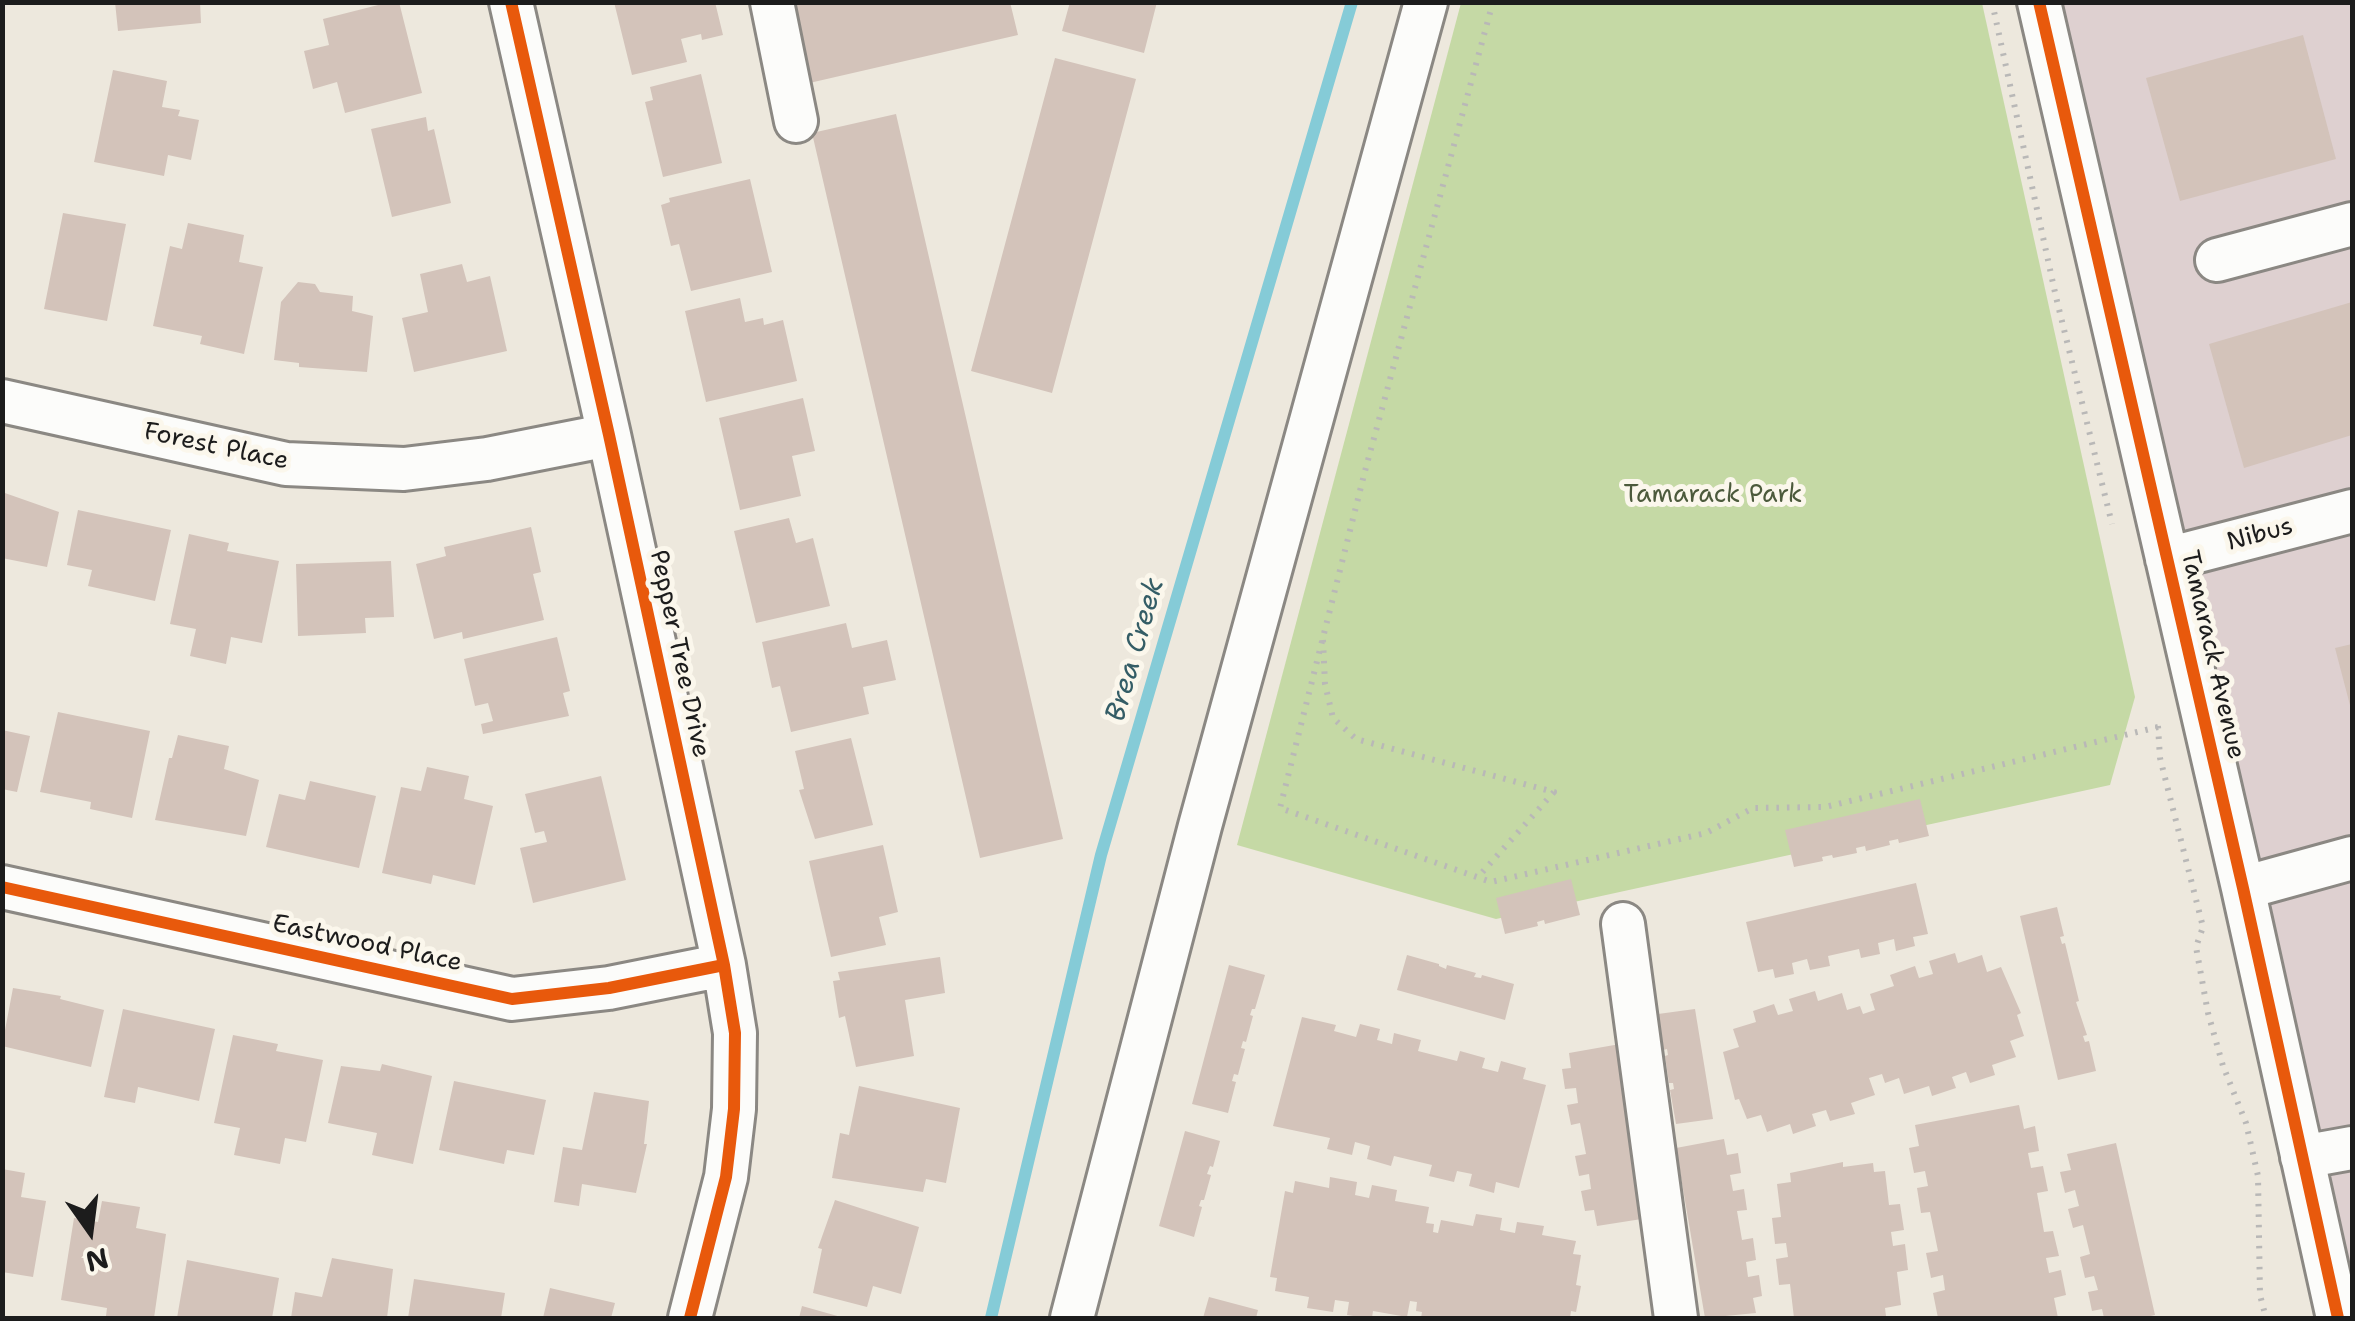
<!DOCTYPE html>
<style>
body{margin:0}
#map{position:relative;width:2355px;height:1321px;overflow:hidden;background:#ede8dd;font-family:"Shantell Sans",sans-serif}
canvas{display:block}
.frame{position:absolute;inset:0;border:5px solid #1c1c1c;pointer-events:none}
.north{position:absolute;left:40px;top:1181px;width:100px;height:100px;-webkit-text-stroke:8px #fbf7ec;paint-order:stroke;rotate:166deg;font-size:28px;font-weight:700;line-height:40px;text-align:center;color:#1c1c1c}
.north::after{content:'';display:block;margin:auto;width:35px;height:45px;background:#1c1c1c;clip-path:polygon(50% 0,100% 100%,50% 72%,0 100%)}
</style>
<div id="map">
<canvas width="2355" height="1321"></canvas>
<div class="frame"></div>
<div class="north">N</div>
</div>
<script>
const c = document.querySelector('canvas').getContext('2d');
c.lineJoin = 'round';
function paint(path, color) { c.fillStyle = color; c.fill(path, 'evenodd'); }
const toPath = rows => new Path2D(rows.map(r => 'M' + r).join(''));
function stroke(path, color, width, dash) { c.strokeStyle = color; c.lineWidth = width; c.lineCap = dash ? 'butt' : 'round'; c.setLineDash(dash || []); c.stroke(path); }
function label(font, color, halo, rows, align = 'center') {
  c.font = font + ' "Shantell Sans",sans-serif'; c.lineWidth = 10; c.setLineDash([]); c.textBaseline = 'middle'; c.strokeStyle = halo; c.fillStyle = color; for (const [text, x, y, turn = 0] of rows) {
    c.save(); c.translate(x, y); c.rotate((+turn || 0) * Math.PI / 180); c.textAlign = isNaN(turn) ? turn : align; if (halo) c.strokeText(text, 0, 0); c.fillText(text, 0, 0); c.restore();
  }
}
paint(toPath([
 [2040,3,2352,3,2352,1291]
]), '#ded0d0');
paint(toPath([
 [1461,3,1982,3,2135,697,2110,785,1496,919,1237,845]
]), '#c5d9a5');
stroke(toPath([
 [991,1318,1101,855,1352,2]
]), '#85cbd7', 12);
paint(toPath([
 [115,2,200,2,201,23,118,31],
 [390,2,399,2,422,93,345,113,337,82,313,89,304,51,329,45,323,19],
 [614,2,715,2,723,35,702,40,701,34,681,39,687,62,632,75],
 [793,2,1010,2,1018,35,805,84],
 [1070,2,1157,2,1144,53,1062,31],
 [2303,35,2336,159,2180,201,2146,78],
 [1055,58,1136,79,1052,393,971,371],
 [113,70,167,81,162,107,180,110,178,116,199,120,191,160,168,155,164,176,94,162],
 [701,74,722,163,663,177,645,102,653,100,650,87],
 [896,114,1063,839,980,858,812,133],
 [426,117,428,131,434,129,451,203,392,217,371,129],
 [750,179,772,272,691,291,679,244,671,246,661,205,670,202,669,198],
 [63,213,126,224,107,321,44,309],
 [188,223,244,235,239,262,263,267,244,354,200,344,202,336,153,326,170,246,182,249],
 [462,264,467,282,490,276,507,351,414,372,402,318,428,312,420,274],
 [298,282,315,284,320,292,353,296,352,311,373,316,367,372,299,367,299,363,274,360,281,302],
 [740,298,745,322,763,318,764,325,783,320,797,381,706,402,685,311],
 [2352,302,2352,435,2244,468,2209,344],
 [803,398,815,451,792,456,801,496,740,510,719,418],
 [2,492,59,512,47,567,2,558],
 [78,510,171,530,155,601,88,586,92,570,67,565],
 [789,518,796,543,813,538,830,606,756,623,734,531],
 [531,527,541,572,533,574,544,620,463,639,462,632,434,639,416,564,446,556,444,547],
 [189,534,229,543,227,551,279,561,262,643,231,637,226,664,190,656,196,629,170,624],
 [391,561,394,617,365,618,366,633,298,636,296,564],
 [846,623,852,648,887,640,896,680,863,687,869,714,791,732,780,686,772,688,762,642],
 [557,637,570,691,563,693,569,716,483,734,481,724,493,721,488,703,475,706,464,659],
 [2352,644,2352,709,2351,709,2335,648],
 [58,712,150,731,132,818,90,809,91,802,40,792],
 [2,730,30,736,17,792,2,789],
 [178,735,229,746,224,769,259,780,246,836,155,820,169,758,172,758],
 [851,738,873,825,815,839,799,790,804,789,795,751],
 [427,767,469,776,464,799,493,806,475,885,433,875,431,884,382,873,401,787,421,791],
 [601,776,626,880,533,903,520,848,547,842,544,831,535,833,525,794],
 [310,781,376,796,359,868,266,847,279,794,305,800],
 [1920,799,1929,836,1899,843,1898,839,1889,841,1890,845,1866,851,1865,846,1856,848,1857,853,1833,858,1832,855,1822,857,1823,861,1794,867,1785,830],
 [883,845,898,912,879,917,886,945,831,957,809,861],
 [1571,879,1580,915,1545,924,1544,920,1537,922,1538,926,1505,934,1496,898],
 [1916,883,1928,934,1913,937,1915,946,1896,951,1894,939,1878,943,1880,954,1861,958,1859,949,1828,956,1830,966,1810,970,1807,959,1792,963,1794,974,1775,978,1773,969,1758,972,1746,922],
 [2057,907,2064,936,2060,937,2062,944,2065,943,2079,1001,2076,1002,2087,1035,2083,1036,2085,1042,2089,1041,2096,1071,2058,1080,2020,916],
 [1955,953,1958,963,1982,955,1987,972,2001,967,2021,1013,2017,1015,2024,1036,2010,1041,2016,1057,1992,1065,1995,1075,1970,1083,1966,1072,1952,1077,1956,1088,1932,1096,1929,1086,1904,1094,1899,1078,1885,1083,1882,1074,1869,1078,1875,1095,1851,1103,1855,1114,1830,1121,1826,1110,1812,1114,1816,1126,1793,1134,1790,1124,1767,1132,1761,1115,1747,1119,1739,1099,1735,1100,1723,1052,1739,1047,1733,1029,1756,1022,1753,1011,1774,1004,1778,1015,1793,1011,1789,999,1815,991,1818,1001,1842,993,1847,1010,1860,1006,1863,1014,1875,1010,1870,994,1894,986,1890,975,1915,966,1919,978,1933,974,1929,961],
 [1407,955,1439,964,1439,966,1446,969,1447,965,1476,973,1474,977,1481,978,1482,975,1514,984,1505,1020,1397,990],
 [940,957,945,993,905,1000,914,1056,856,1067,845,1016,839,1018,833,981,840,980,838,972],
 [1229,965,1265,975,1255,1009,1252,1009,1250,1015,1253,1016,1246,1042,1243,1041,1241,1048,1245,1049,1238,1075,1234,1074,1232,1081,1236,1082,1228,1113,1192,1104],
 [13,988,61,996,60,999,104,1010,91,1067,2,1046],
 [123,1009,215,1029,199,1101,138,1087,135,1103,104,1097],
 [1695,1009,1713,1119,1676,1124,1670,1090,1674,1089,1673,1083,1669,1083,1665,1056,1668,1055,1667,1049,1663,1050,1658,1014],
 [1302,1017,1336,1025,1334,1031,1356,1037,1360,1024,1380,1029,1377,1040,1392,1044,1394,1033,1421,1040,1418,1051,1457,1061,1460,1051,1485,1058,1482,1068,1498,1072,1501,1061,1526,1068,1523,1079,1546,1085,1519,1188,1496,1182,1494,1193,1469,1186,1472,1174,1457,1171,1454,1182,1429,1176,1432,1165,1394,1156,1391,1166,1367,1159,1370,1146,1355,1142,1352,1155,1327,1149,1330,1138,1273,1126],
 [233,1035,278,1044,276,1051,323,1060,306,1142,285,1138,280,1164,234,1155,240,1128,214,1123],
 [1620,1044,1648,1218,1597,1226,1594,1210,1585,1211,1581,1191,1591,1189,1589,1174,1579,1176,1575,1156,1586,1154,1580,1123,1571,1125,1567,1105,1578,1103,1576,1088,1565,1089,1562,1069,1571,1068,1569,1053],
 [382,1064,432,1076,413,1164,372,1155,377,1133,328,1123,341,1066,380,1071],
 [454,1081,546,1100,534,1155,507,1150,504,1164,439,1150],
 [859,1086,960,1108,946,1183,926,1179,923,1192,832,1178,840,1133,849,1135],
 [594,1092,649,1101,644,1144,647,1144,636,1193,582,1184,579,1206,554,1202,563,1147,582,1150],
 [2019,1105,2024,1129,2035,1126,2039,1151,2028,1153,2031,1168,2043,1166,2048,1191,2037,1193,2044,1232,2053,1231,2059,1256,2046,1258,2049,1273,2061,1270,2066,1295,2054,1298,2058,1318,1949,1318,1948,1316,1938,1318,1933,1293,1945,1290,1943,1275,1931,1278,1926,1253,1938,1251,1930,1212,1921,1213,1917,1188,1928,1186,1925,1171,1914,1173,1909,1148,1919,1146,1915,1125],
 [1185,1131,1220,1141,1213,1167,1210,1166,1207,1174,1211,1175,1204,1200,1201,1200,1199,1206,1202,1207,1194,1237,1159,1226],
 [1724,1139,1727,1155,1738,1153,1741,1173,1730,1175,1733,1191,1744,1189,1747,1210,1737,1211,1742,1240,1753,1238,1756,1260,1746,1262,1748,1277,1759,1275,1762,1296,1753,1298,1756,1313,1705,1318,1676,1148],
 [2116,1143,2155,1315,2142,1318,2104,1318,2102,1309,2092,1311,2088,1292,2098,1290,2094,1276,2085,1278,2080,1257,2090,1254,2083,1225,2073,1228,2068,1209,2079,1206,2075,1190,2065,1193,2060,1172,2071,1170,2067,1154],
 [1843,1162,1843,1167,1873,1163,1874,1172,1885,1171,1889,1205,1900,1204,1904,1230,1891,1232,1893,1246,1905,1244,1908,1270,1897,1272,1901,1305,1885,1308,1886,1316,1877,1318,1794,1318,1790,1284,1779,1285,1776,1259,1788,1257,1786,1243,1775,1244,1772,1218,1781,1217,1777,1184,1791,1182,1790,1173],
 [2,1169,25,1173,21,1197,46,1201,33,1277,2,1272],
 [1330,1177,1357,1182,1355,1195,1369,1198,1372,1185,1397,1190,1395,1201,1429,1207,1426,1223,1434,1224,1433,1232,1438,1233,1441,1220,1473,1226,1476,1214,1502,1218,1500,1230,1515,1233,1517,1222,1544,1226,1542,1235,1576,1241,1573,1254,1581,1255,1576,1285,1581,1286,1576,1312,1571,1311,1570,1318,1421,1318,1422,1312,1416,1311,1417,1302,1410,1301,1407,1317,1373,1311,1372,1318,1366,1318,1347,1315,1349,1302,1335,1300,1333,1312,1307,1308,1309,1297,1275,1291,1277,1278,1270,1277,1285,1191,1293,1193,1295,1181,1329,1188],
 [835,1200,919,1227,901,1294,873,1286,867,1307,813,1293,822,1249,818,1248],
 [102,1201,140,1207,136,1228,166,1234,154,1318,106,1316,107,1308,61,1300,74,1218,98,1222],
 [332,1258,393,1269,387,1318,291,1318,295,1292,322,1297],
 [187,1260,279,1278,272,1318,177,1318],
 [414,1279,505,1293,501,1318,408,1318],
 [550,1288,615,1303,611,1318,543,1318],
 [1209,1297,1258,1310,1256,1318,1203,1318],
 [802,1306,841,1317,841,1318,799,1318]
]), '#d3c3ba');
const minor = toPath([
 [511,2,609,435,724,965,735,1033,734,1109,726,1177,690,1318],
 [772,2,796,121],
 [2039,2,2243,888,2338,1318],
 [2217,260,2352,224],
 [2,401,286,464,404,469,487,459,609,435],
 [2167,559,2352,511],
 [2,887,512,999,609,988,724,965],
 [2243,888,2352,858],
 [1623,924,1676,1318],
 [2302,1157,2352,1148],
 [1072,1318,1200,826,1426,2]
]);
stroke(minor, '#8b8883', 48);
stroke(toPath([
 [1493,2,1365,471,1280,808,1491,882,1706,833,1753,808,1825,807,2158,727],
 [1992,2,2056,297,2112,524],
 [1323,640,1325,684,1333,718,1356,739,1554,792,1478,877],
 [2158,726,2160,758,2203,927,2196,947,2208,1013,2223,1066,2246,1123,2258,1176,2260,1295,2266,1318]
]), '#b9b8b7', 6, [2.5, 8]);
stroke(minor, '#fcfcfa', 42);
stroke(toPath([
 [511,2,609,435,724,965,735,1033,734,1109,726,1177,690,1318],
 [2039,2,2243,888,2338,1318],
 [2,887,512,999,609,988,724,965]
]), '#e8590c', 12);
label('25px', '#1c1c1c', '#fbf7ec', [
 ["Forest Place",216,447,12],
 ["Nibus",2260,535,-15],
 ["Pepper Tree Drive",679,654,78],
 ["Tamarack Avenue",2212,655,77],
 ["Eastwood Place",367,944,12]
]);
label('25px', '#4c5a3c', '#fbf7ec', [
 ["Tamarack Park",1713,495]
]);
label('italic 28px', '#345d66', '#fbf7ec', [
 ["Brea Creek",1136,650,-74]
]);
</script>
